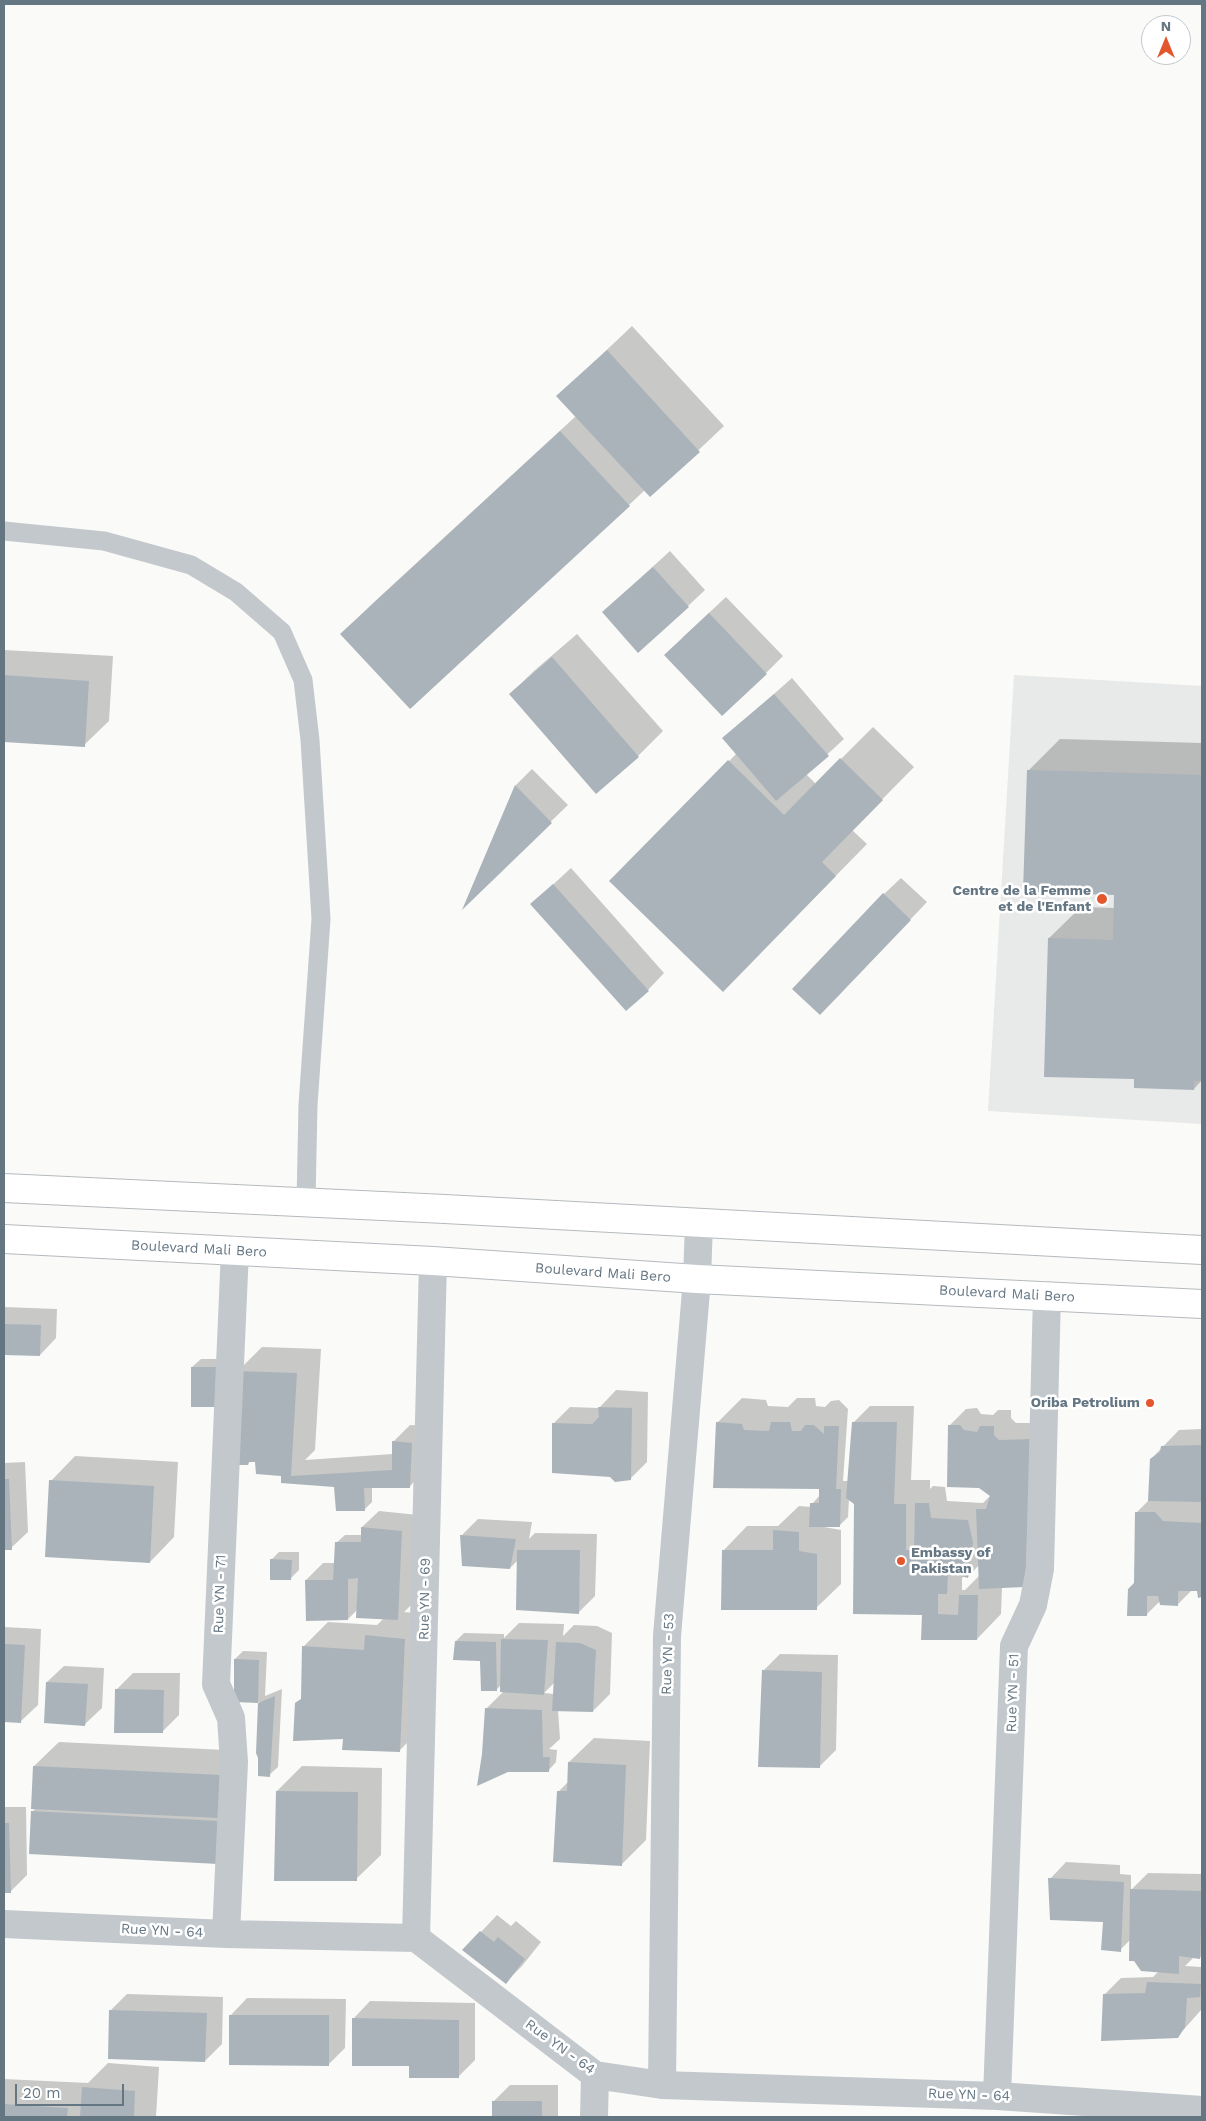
<!DOCTYPE html>
<style>
body{margin:0}
#map{position:relative;width:1206px;height:2121px;overflow:hidden;background:#fafaf8;font-family:"Work Sans",sans-serif}
canvas{display:block}
.frame{position:absolute;inset:0;border:5px solid #657683;pointer-events:none}
.north{position:absolute;left:1141px;top:15px;width:50px;height:50px;box-sizing:border-box;background:#fff;border:1px solid #c1c8cd;border-radius:50%;rotate:0deg;font-size:14px;font-weight:700;line-height:20px;text-align:center;color:#657683}
.north::after{content:'';display:block;margin:auto;width:18px;height:22px;background:#e4572e;clip-path:polygon(50% 0,100% 100%,50% 72%,0 100%)}
.scale{position:absolute;left:15px;top:2084px;width:109px;height:22px;box-sizing:border-box;border:2px solid #657683;border-top:0;padding-left:6px;font-size:15px;line-height:18px;white-space:nowrap;color:#657683;-webkit-text-stroke:4px #fff;paint-order:stroke}
</style>
<div id="map">
<canvas width="1206" height="2121"></canvas>
<div class="frame"></div>
<div class="north">N</div>
<div class="scale">20 m</div>
</div>
<script>
const c = document.querySelector('canvas').getContext('2d');
c.lineJoin = 'round';
function paint(path, color) { c.fillStyle = color; c.fill(path, 'evenodd'); }
const toPath = rows => new Path2D(rows.map(r => 'M' + r).join(''));
function stroke(path, color, width, dash) { c.strokeStyle = color; c.lineWidth = width; c.lineCap = dash ? 'butt' : 'round'; c.setLineDash(dash || []); c.stroke(path); }
function label(font, color, halo, rows, align = 'center') {
  c.font = font + ' "Work Sans",sans-serif'; c.lineWidth = 5; c.setLineDash([]); c.textBaseline = 'middle'; c.strokeStyle = halo; c.fillStyle = color; for (const [text, x, y, turn = 0] of rows) {
    c.save(); c.translate(x, y); c.rotate((+turn || 0) * Math.PI / 180); c.textAlign = isNaN(turn) ? turn : align; if (halo) c.strokeText(text, 0, 0); c.fillText(text, 0, 0); c.restore();
  }
}
paint(toPath([
 [1014,675,1202,686,1202,1124,988,1111]
]), '#e8e9e9');
paint(toPath([
 [632,326,724,426,650,496,645,490,411,708,342,634,373,603,576,416,558,396],
 [670,551,705,590,688,606,603,612],
 [726,597,783,656,766,673,682,638],
 [577,634,663,731,638,756,596,792,510,694,535,670],
 [4,650,113,656,109,721,84,745,4,741],
 [792,678,844,739,806,774,816,784,873,727,914,767,852,830,867,844,754,959,611,881,737,753,724,738],
 [1060,739,1202,743,1202,1080,1194,1089,1136,1078,1049,938,1081,907,1115,908,1116,893,1028,771],
 [532,769,568,805,465,904,516,785],
 [571,868,664,973,648,990,532,904],
 [901,878,927,902,837,997,884,894],
 [4,1307,57,1309,56,1338,40,1355,4,1354],
 [262,1347,321,1349,315,1450,305,1460,393,1454,393,1442,410,1425,428,1426,426,1470,409,1487,372,1486,372,1502,364,1510,335,1486,282,1482,284,1474,256,1461,251,1461,247,1464,237,1372],
 [201,1359,226,1359,226,1397,192,1367],
 [616,1390,648,1392,647,1462,630,1479,553,1424,570,1407,599,1408],
 [742,1398,766,1400,768,1406,788,1407,797,1398,815,1398,816,1406,825,1407,831,1401,839,1400,848,1409,843,1481,849,1481,853,1423,870,1406,914,1406,911,1480,930,1480,930,1489,933,1486,945,1487,947,1501,983,1503,991,1495,949,1426,966,1409,977,1408,981,1414,993,1415,998,1410,1011,1410,1011,1418,1016,1423,1047,1423,1041,1569,1002,1587,1001,1614,977,1639,923,1614,856,1504,849,1498,848,1517,840,1525,824,1527,841,1530,841,1584,816,1608,723,1551,747,1526,778,1526,799,1506,811,1507,812,1504,820,1495,821,1486,717,1423],
 [979,1565,980,1575,965,1590,962,1590,962,1578,964,1576,968,1577],
 [1202,1429,1202,1596,1199,1596,1198,1590,1192,1590,1177,1605,1160,1601,1146,1615,1136,1583,1137,1512,1150,1499,1151,1459,1179,1430],
 [75,1456,178,1462,174,1537,150,1562,51,1481],
 [25,1462,28,1532,11,1548,4,1549,4,1463],
 [379,1511,418,1515,414,1602,404,1612,429,1614,424,1726,399,1751,344,1738,296,1703,302,1698,303,1647,328,1622,377,1625,384,1618,358,1609,348,1619,306,1580,323,1563,335,1563,336,1543,345,1535,362,1535,362,1527],
 [478,1519,532,1522,529,1539,535,1533,597,1534,595,1596,578,1613,518,1560,510,1568,461,1536],
 [279,1552,299,1552,299,1570,291,1578,271,1560],
 [519,1623,564,1624,563,1636,574,1625,597,1626,612,1633,610,1694,593,1711,558,1710,560,1739,549,1749,557,1750,556,1762,548,1771,483,1754,486,1709,504,1691,501,1685,496,1690,482,1660,456,1641,464,1633,504,1634,504,1638],
 [555,1682,554,1694,544,1693],
 [4,1627,41,1629,38,1705,21,1721,4,1721],
 [243,1651,267,1652,265,1696,282,1689,278,1767,269,1775,257,1752,259,1702,235,1700,235,1659],
 [780,1654,838,1655,836,1750,819,1767,763,1671],
 [64,1666,104,1668,102,1708,85,1724,47,1682],
 [133,1673,180,1673,179,1715,162,1732,116,1690],
 [594,1738,650,1741,646,1840,622,1864,559,1791,569,1781,569,1762],
 [59,1742,246,1751,242,1838,32,1812,36,1808,34,1766],
 [302,1766,382,1768,381,1855,356,1879,277,1791],
 [4,1807,26,1807,27,1875,10,1892,4,1892],
 [1066,1862,1120,1865,1120,1874,1131,1875,1131,1890,1148,1873,1202,1874,1202,1955,1200,1958,1194,1957,1185,1966,1202,1967,1202,2009,1177,2037,1104,1995,1121,1978,1153,1977,1159,1971,1130,1940,1120,1950,1103,1921,1050,1879],
 [497,1915,511,1926,516,1921,541,1942,522,1966,506,1982,464,1950],
 [127,1994,223,1997,222,2044,205,2061,111,2010],
 [247,1998,346,1999,345,2048,328,2065,231,2015],
 [370,2001,475,2003,475,2060,458,2077,410,2065,354,2018],
 [108,2063,159,2067,156,2117,4,2117,4,2079,88,2083],
 [510,2085,558,2085,558,2117,493,2117,493,2102]
]), '#0003');
paint(toPath([
 [607,350,700,452,650,497,556,396],
 [560,431,630,506,410,709,340,634],
 [653,567,689,607,638,653,602,612],
 [709,613,767,674,722,716,664,655],
 [552,657,639,757,596,794,509,694],
 [4,675,89,681,85,747,4,742],
 [774,694,829,756,776,801,722,738],
 [840,758,883,800,822,862,836,876,723,992,609,881,728,760,784,815],
 [1027,770,1202,775,1202,1081,1194,1081,1194,1090,1134,1088,1134,1079,1044,1077,1048,938,1113,940,1114,895,1023,892],
 [515,785,552,823,462,910],
 [553,884,649,991,626,1011,530,904],
 [883,893,911,920,820,1015,792,989],
 [4,1324,41,1325,40,1356,4,1355],
 [191,1367,218,1367,218,1407,191,1407],
 [236,1371,297,1373,291,1476,392,1470,392,1441,412,1443,410,1488,364,1488,365,1511,336,1511,334,1487,281,1483,281,1476,256,1474,255,1462,249,1462,248,1465,232,1465],
 [598,1407,632,1408,631,1480,615,1482,610,1477,552,1473,552,1423,592,1424,599,1417],
 [716,1422,742,1424,744,1430,769,1431,771,1422,790,1422,792,1431,801,1431,805,1425,814,1425,824,1434,824,1426,839,1426,836,1489,841,1489,840,1527,809,1527,810,1503,819,1503,819,1489,713,1488],
 [852,1422,897,1422,894,1504,906,1504,906,1550,914,1550,915,1503,929,1503,931,1518,968,1520,973,1542,968,1578,948,1572,947,1594,938,1594,938,1614,958,1615,959,1595,978,1595,977,1640,921,1640,922,1615,853,1614,854,1504,846,1498],
 [948,1425,960,1425,964,1430,977,1432,980,1426,994,1426,994,1435,999,1440,1031,1439,1025,1587,979,1589,976,1509,986,1509,990,1496,979,1488,947,1487],
 [1202,1445,1202,1502,1148,1501,1150,1459,1160,1452,1161,1446],
 [4,1479,9,1479,12,1550,4,1550],
 [49,1480,154,1486,150,1563,45,1557],
 [1135,1512,1155,1512,1163,1521,1202,1523,1202,1597,1198,1598,1197,1591,1178,1591,1178,1606,1160,1605,1158,1596,1147,1596,1147,1616,1127,1616,1128,1589,1134,1583],
 [361,1527,402,1531,398,1620,356,1618,358,1578,348,1579,348,1620,306,1621,305,1580,333,1580,335,1542,361,1542],
 [773,1530,799,1532,799,1551,817,1554,817,1610,721,1610,722,1550,773,1550],
 [460,1535,516,1539,510,1569,462,1566],
 [517,1550,580,1550,579,1614,516,1610],
 [270,1559,292,1560,291,1580,270,1580],
 [365,1635,405,1639,400,1752,342,1750,343,1739,293,1741,295,1703,301,1699,302,1646,364,1650],
 [501,1639,548,1640,544,1695,500,1692],
 [455,1641,496,1642,497,1691,481,1691,480,1661,453,1660],
 [556,1642,580,1643,596,1650,593,1712,552,1711],
 [4,1644,25,1645,21,1723,4,1722],
 [234,1659,259,1660,258,1703,234,1702],
 [762,1670,822,1672,820,1768,758,1767],
 [46,1682,88,1684,85,1726,44,1723],
 [115,1689,164,1690,163,1733,114,1733],
 [275,1696,270,1777,258,1776,258,1758,256,1753,258,1703],
 [485,1708,542,1710,543,1757,550,1757,549,1772,508,1772,477,1786,482,1754],
 [568,1762,626,1765,622,1866,553,1862,557,1791,567,1791],
 [33,1766,222,1775,219,1818,31,1809],
 [276,1791,358,1792,357,1881,274,1881],
 [31,1811,219,1821,218,1864,29,1854],
 [4,1823,9,1823,11,1893,4,1893],
 [1048,1878,1124,1882,1121,1952,1101,1950,1103,1922,1050,1920],
 [1130,1889,1202,1891,1200,1959,1179,1956,1179,1974,1141,1971,1134,1961,1129,1961],
 [480,1931,494,1942,498,1937,525,1959,506,1984,462,1950],
 [1147,1982,1201,1984,1200,1997,1187,1998,1185,2027,1178,2038,1101,2041,1103,1994,1145,1993],
 [109,2010,207,2013,205,2062,108,2059],
 [229,2015,329,2015,329,2066,229,2065],
 [352,2018,459,2020,459,2078,409,2078,409,2066,352,2066],
 [82,2087,135,2091,134,2117,80,2117],
 [492,2101,542,2101,542,2117,492,2117],
 [4,2104,68,2108,67,2117,4,2117]
]), '#aab3b9');
const primary = toPath([
 [4,1188,445,1209,1202,1250],
 [4,1239,433,1261,697,1279,1202,1304]
]);
stroke(primary, '#b5babe', 30);
stroke(toPath([
 [4,531,104,541,191,565,236,592,282,632,303,680,310,740,321,919,308,1105,306,1202]
]), '#c3c8cc', 19);
stroke(toPath([
 [4,1924,226,1934,416,1938,595,2075,662,2085,997,2096,1202,2110],
 [226,1934,234,1762,231,1718,216,1684,235,1250],
 [416,1938,433,1261],
 [662,2085,667,1636,697,1279,699,1223],
 [997,2096,1014,1646,1033,1605,1040,1569,1047,1295],
 [594,2117,595,2075]
]), '#c3c8cc', 28);
stroke(primary, '#fff', 28);
for (const [x, y, r, color] of [
 [1102,899,6,"#e4572e"],
 [1150,1403,5,"#e4572e"],
 [901,1561,5,"#e4572e"]
]) { const dot = new Path2D(); dot.arc(x, y, r, 0, 2 * Math.PI); c.fillStyle = color; c.fill(dot); stroke(dot, '#fff', 2); }
label('bold 14px', '#657683', '#fff', [
 ["Centre de la Femme",1091,891],
 ["et de l'Enfant",1091,907],
 ["Oriba Petrolium",1140,1403],
 ["Embassy of",911,1553,"left"],
 ["Pakistan",911,1569,"left"]
], 'right');
label('14px', '#657683', '#fff', [
 ["Boulevard Mali Bero",199,1249,3],
 ["Boulevard Mali Bero",603,1273,4],
 ["Boulevard Mali Bero",1007,1294,3],
 ["Rue YN - 71",220,1594,-88],
 ["Rue YN - 69",425,1599,-89],
 ["Rue YN - 53",668,1654,-88],
 ["Rue YN - 51",1013,1693,-88],
 ["Rue YN - 64",162,1931,3],
 ["Rue YN - 64",560,2047,36],
 ["Rue YN - 64",969,2095,2]
]);
</script>
